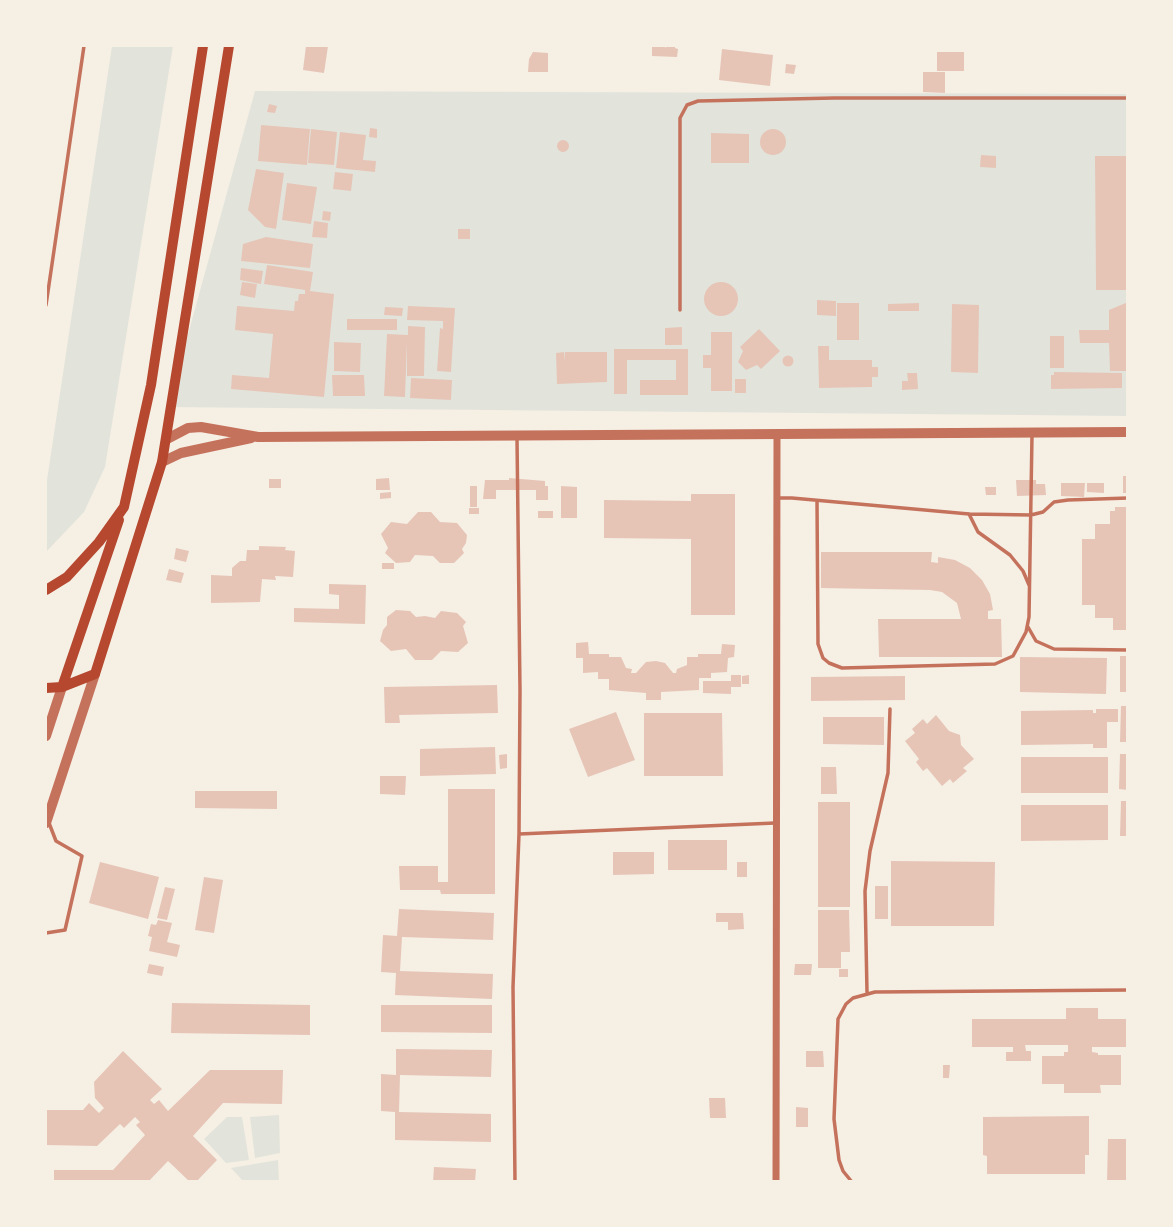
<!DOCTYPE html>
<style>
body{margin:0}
#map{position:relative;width:1173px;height:1227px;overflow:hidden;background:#f6efe4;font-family:Montserrat,sans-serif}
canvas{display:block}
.frame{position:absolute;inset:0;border:47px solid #f6efe4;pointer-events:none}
</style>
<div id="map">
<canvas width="1173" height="1227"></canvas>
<div class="frame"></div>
</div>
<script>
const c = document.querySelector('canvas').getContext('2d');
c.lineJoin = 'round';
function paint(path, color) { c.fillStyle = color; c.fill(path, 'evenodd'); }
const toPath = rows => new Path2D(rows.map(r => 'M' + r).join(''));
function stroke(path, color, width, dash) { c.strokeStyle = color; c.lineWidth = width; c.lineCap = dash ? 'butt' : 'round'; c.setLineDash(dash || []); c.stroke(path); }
paint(toPath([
 [112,46,173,46,105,467,84,512,46,552,46,487],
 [255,91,1127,94,1127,416,168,407],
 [279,1115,280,1153,255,1158,250,1117],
 [227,1117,242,1117,249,1160,226,1163,204,1139],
 [278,1160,279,1181,243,1181,231,1168]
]), '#e2e4dc');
paint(toPath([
 [306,46,328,46,324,73,303,70],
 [655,46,664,46,666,48,666,46,675,46,675,48,678,49,677,57,652,56,652,47],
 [722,49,773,55,770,86,719,80],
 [533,52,548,53,548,72,528,72,529,59],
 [937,52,964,52,964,71,937,71],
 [786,64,796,65,794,74,785,73],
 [923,72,945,72,945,93,923,92],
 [269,104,277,106,275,113,267,112],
 [261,125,310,129,307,165,258,161],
 [370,128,377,129,377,138,369,137],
 [311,129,337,132,334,165,308,163],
 '760 142a13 13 0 1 1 26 0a13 13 0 1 1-26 0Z',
 [340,132,366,135,363,160,376,161,375,172,336,168],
 [711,133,749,134,749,163,711,163],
 '557 146a6 6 0 1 1 12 0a6 6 0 1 1-12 0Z',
 [981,155,996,156,996,168,980,167],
 [1095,156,1128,156,1128,290,1096,290],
 [256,169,284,173,276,229,265,227,248,210],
 [335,172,353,174,351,191,333,189],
 [287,183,317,187,311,224,282,220],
 [323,211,331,212,330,221,322,220],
 [314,221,328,223,327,238,312,237],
 [458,229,470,229,470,239,458,239],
 [266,237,313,244,310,268,241,261,243,244],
 [267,265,313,272,310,291,334,294,324,397,231,389,232,375,269,378,273,334,235,330,237,306,294,311,295,301,298,301,299,294,305,294,305,290,264,284],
 [241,268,263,271,261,284,240,280],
 '704 299a17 17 0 1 1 34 0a17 17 0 1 1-34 0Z',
 [242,282,257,284,255,298,240,295],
 [817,300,836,301,836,316,817,315],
 [1128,302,1128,371,1110,371,1109,343,1080,343,1079,330,1109,330,1109,310],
 [837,303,859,303,859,340,837,340],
 [919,303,919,311,888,311,888,304],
 [952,304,979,305,978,373,951,372],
 [408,306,455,308,451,372,437,371,440,328,443,329,443,321,407,320],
 [385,307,403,308,402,316,384,315],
 [347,319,397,319,397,330,347,330],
 [408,326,425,327,424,376,407,376,407,342,405,397,384,396,387,334,408,335],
 [682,327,682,345,665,345,665,328],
 [759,329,780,351,761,369,757,365,746,370,738,362,743,351,740,347],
 [711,332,732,332,732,391,711,391,711,368,703,368,703,355,711,355],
 [1050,336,1064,336,1064,368,1050,368],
 [334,342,361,343,360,372,334,371],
 [818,346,829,346,829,360,872,360,872,367,878,367,878,377,872,377,872,387,819,388],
 [614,349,688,349,688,395,640,395,640,380,676,380,676,360,627,360,627,394,614,394],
 [564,352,565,361,565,352,607,352,607,382,557,384,556,353],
 '782.5 361a5.5 5.5 0 1 1 11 0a5.5 5.5 0 1 1-11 0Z',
 [1054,372,1122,373,1122,388,1051,389,1051,375,1054,375],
 [907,373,917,373,918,389,902,390,902,381,908,381],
 [332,375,364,375,365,396,333,396],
 [411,378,452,380,451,400,410,398],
 [735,379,746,379,746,393,735,393],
 [1123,476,1128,476,1128,493,1123,493],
 [389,478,390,490,376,490,376,479],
 [509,478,545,481,545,486,548,486,548,500,536,500,536,490,496,490,496,499,483,499,485,480,509,480],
 [269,479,281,479,281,488,269,488],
 [1016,480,1036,480,1036,484,1045,484,1046,495,1017,496],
 [1061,483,1085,483,1084,497,1061,496],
 [1087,483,1104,483,1104,493,1087,492],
 [470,486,477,486,477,507,470,507],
 [561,486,577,487,577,518,561,518],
 [985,487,996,487,996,495,986,495],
 [391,492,391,498,380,499,380,493],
 [691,494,735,494,735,615,691,615,691,539,604,538,604,500,691,501],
 [1115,507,1128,507,1128,630,1113,630,1113,618,1095,618,1095,605,1082,605,1082,539,1095,539,1095,524,1110,524,1110,511,1115,511],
 [469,508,479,508,479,514,469,514],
 [538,511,553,511,553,518,538,518],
 [418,512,431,512,440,522,457,523,467,535,466,543,462,549,464,553,454,563,440,563,433,556,415,555,410,562,396,563,385,553,388,548,381,534,391,522,407,524],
 [259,546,286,547,285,550,295,551,293,577,275,576,276,580,262,579,260,602,211,603,211,575,232,576,232,568,240,561,246,561,247,550,259,550],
 [176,548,189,551,186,562,174,559],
 [821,552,932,552,931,562,938,563,938,557,955,560,970,568,982,580,990,594,993,610,988,611,988,619,1001,619,1002,657,879,657,878,619,961,619,957,603,942,592,930,590,821,588],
 [382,563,394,563,394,569,382,569],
 [169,569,184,573,181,583,166,580],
 [329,584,366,585,365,624,294,622,294,608,339,609,339,595,329,594],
 [396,610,410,611,416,617,425,616,435,618,441,611,457,613,466,622,463,626,468,643,458,652,441,651,432,660,415,660,406,649,391,651,380,641,383,630,387,625,387,617],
 [588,642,589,654,609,654,609,657,621,657,626,668,632,669,631,673,636,673,646,662,656,661,665,663,673,673,676,673,677,669,687,665,687,657,698,657,698,654,721,654,722,644,735,645,734,657,728,658,727,672,711,673,711,678,699,678,699,690,661,692,661,700,646,700,646,693,609,690,609,679,598,679,598,672,583,673,583,658,576,658,576,643],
 [1120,656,1128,656,1128,692,1120,692],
 [1020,657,1107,658,1106,694,1020,692],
 [731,675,741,675,741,687,731,687,731,694,703,693,703,681,731,681],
 [749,675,749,684,742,684,742,676],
 [905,676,905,700,811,701,811,677],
 [497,685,498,713,399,715,400,723,385,723,384,687],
 [1121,706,1128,706,1128,742,1120,742],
 [1096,709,1118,709,1118,722,1107,722,1107,748,1093,748,1093,744,1021,745,1021,711,1093,710,1093,713,1096,713],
 [616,712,635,760,588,777,569,729],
 [644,713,722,713,723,776,644,776],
 [936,715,949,731,960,735,961,745,974,759,963,768,967,771,953,783,950,779,942,786,927,768,923,771,916,762,919,759,905,741,915,733,912,729,923,719,927,724],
 [823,717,884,717,884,745,823,744],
 [495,747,496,774,420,776,420,749],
 [507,754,507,768,500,769,499,755],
 [1120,754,1128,754,1128,790,1119,789],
 [1021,757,1108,757,1108,793,1021,793],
 [821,767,836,767,837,794,821,794],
 [380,776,406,776,405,795,380,794],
 [448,789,495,789,495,894,441,894,440,890,400,890,399,866,438,866,438,882,448,882],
 [195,791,277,791,277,809,195,808],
 [1121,801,1128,801,1128,836,1120,836],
 [818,802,850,802,850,907,818,907],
 [1021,805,1108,805,1108,840,1021,841],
 [668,840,727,840,727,870,668,870],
 [613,852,654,852,654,874,613,875],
 [891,861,995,862,994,926,891,926],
 [100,862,159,877,148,919,89,903],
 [737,862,747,862,747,877,737,877],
 [204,877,223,880,214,933,195,930],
 [875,886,888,886,888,919,875,919],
 [165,887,175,889,167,920,157,918],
 [399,909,494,913,493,940,402,937,400,971,493,974,492,999,395,995,396,973,381,972,383,935,397,936],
 [818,910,849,910,850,952,841,952,841,968,818,968],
 [716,913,743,913,744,929,728,930,728,922,716,922],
 [158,920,172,923,167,942,180,945,177,957,149,951,152,937,148,936,151,924,156,925],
 [149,964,164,967,162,976,147,973],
 [795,964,812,964,811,975,794,975],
 [839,969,848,969,848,977,839,977],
 [172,1003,310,1005,310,1035,171,1033],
 [381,1005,492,1005,492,1033,381,1032],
 [1066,1008,1098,1008,1098,1019,1128,1019,1128,1047,1092,1047,1092,1052,1098,1053,1098,1055,1121,1055,1121,1085,1100,1085,1101,1093,1064,1093,1064,1084,1042,1084,1042,1056,1064,1056,1064,1052,1068,1052,1068,1045,1025,1045,1026,1051,1031,1051,1031,1061,1006,1061,1006,1052,1013,1052,1013,1047,972,1047,972,1019,1066,1019],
 [396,1049,492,1050,491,1077,400,1075,399,1112,491,1114,491,1142,395,1140,395,1112,381,1111,381,1074,396,1075],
 [123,1051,162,1089,150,1100,154,1104,159,1100,168,1111,210,1070,283,1070,282,1104,223,1103,193,1136,217,1160,196,1182,190,1182,168,1161,148,1182,54,1182,54,1170,113,1170,145,1135,136,1125,140,1122,135,1117,124,1128,120,1124,97,1146,46,1145,46,1110,83,1110,89,1103,99,1113,104,1108,95,1098,94,1082],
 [806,1051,823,1051,824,1067,806,1067],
 [943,1065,950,1065,949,1078,943,1078],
 [709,1098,725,1098,726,1118,710,1118],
 [796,1107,808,1108,808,1127,796,1127],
 [1089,1116,1089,1155,1085,1155,1085,1174,987,1174,987,1156,983,1155,983,1117],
 [1108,1139,1128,1139,1128,1182,1107,1182],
 [434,1167,476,1169,475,1182,433,1182]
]), '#e6c5b7');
stroke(toPath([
 [46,305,84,46],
 [680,310,680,118,687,105,698,101,834,98,1128,98],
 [778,498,792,498,969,514,1031,515,1043,512,1054,502,1068,500,1128,498],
 [817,501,818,644,823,658,829,663,842,668,995,664,1013,656,1026,632,1029,617,1032,435],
 [969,514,978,532,1010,555,1023,571,1029,585],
 [1028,627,1036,641,1054,649,1128,650],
 [519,834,775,823],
 [46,933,65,930,82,856,56,841,49,823],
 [867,992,865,891,870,851,888,773,890,709],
 [515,1182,513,987,519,834,520,691,517,438],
 [852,1182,843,1171,839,1160,834,1119,838,1019,846,1004,853,998,875,992,1128,990]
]), '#c5725c', 3.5);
stroke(toPath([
 [776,1182,777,434]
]), '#c5725c', 7);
stroke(toPath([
 [167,439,188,428,201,427,258,437,1128,432],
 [162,462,181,453,251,438],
 [46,736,62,687],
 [46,823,95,674]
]), '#c5725c', 10);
stroke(toPath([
 [46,590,67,577,99,542,124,507,151,385,203,46],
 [62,687,119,520],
 [46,688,62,687,95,674,162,462,229,46]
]), '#b5482f', 10);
</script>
